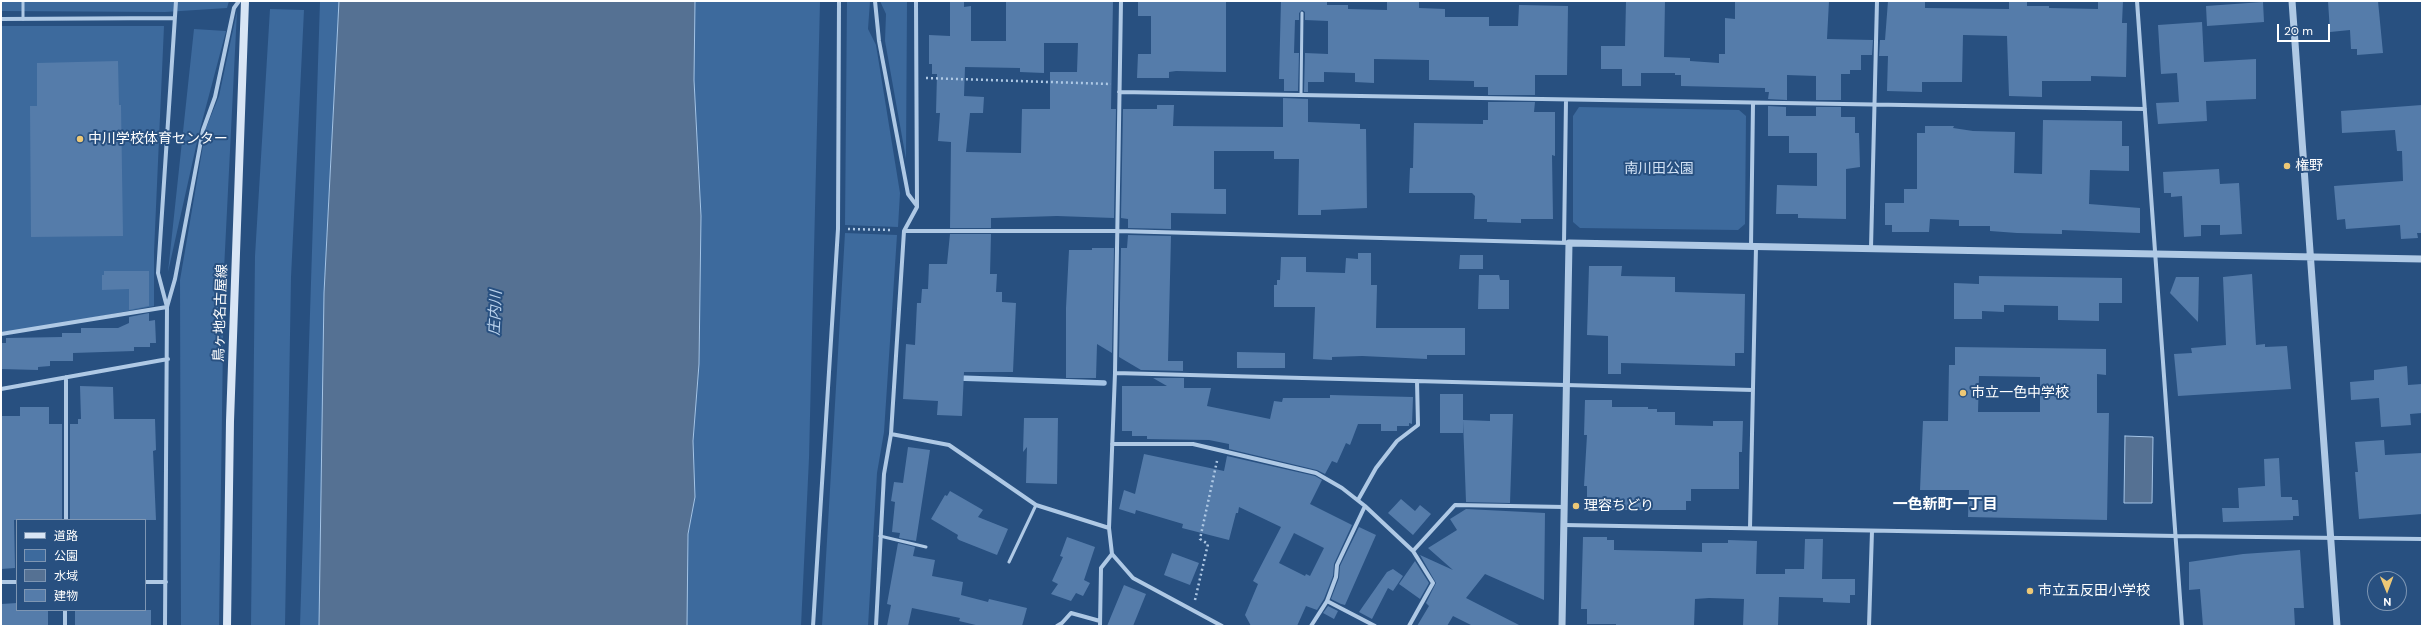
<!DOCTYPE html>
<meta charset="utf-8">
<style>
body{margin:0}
#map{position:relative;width:2423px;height:627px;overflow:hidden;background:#285080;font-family:"DM Sans","Noto Sans JP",sans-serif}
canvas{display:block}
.frame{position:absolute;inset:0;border:2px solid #fff;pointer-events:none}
.legend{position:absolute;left:16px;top:519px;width:130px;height:92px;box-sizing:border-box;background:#285080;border:1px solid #7e96b3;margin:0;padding:5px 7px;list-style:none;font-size:12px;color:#fff}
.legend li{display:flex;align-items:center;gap:8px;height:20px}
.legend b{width:20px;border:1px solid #7e96b3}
.north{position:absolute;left:2367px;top:571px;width:40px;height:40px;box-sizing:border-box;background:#285080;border:1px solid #7e96b3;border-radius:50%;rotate:179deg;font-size:11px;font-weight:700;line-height:16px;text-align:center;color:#fff}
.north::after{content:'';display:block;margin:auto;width:14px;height:18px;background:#edc876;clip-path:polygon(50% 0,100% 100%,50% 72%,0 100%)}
.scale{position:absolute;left:2277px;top:24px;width:53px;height:18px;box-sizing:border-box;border:2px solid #fff;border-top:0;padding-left:5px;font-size:12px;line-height:14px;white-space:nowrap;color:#fff;-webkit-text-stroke:3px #285080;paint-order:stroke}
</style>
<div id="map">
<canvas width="2423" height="627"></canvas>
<div class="frame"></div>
<ul class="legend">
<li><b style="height:5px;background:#d8e5f5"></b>道路</li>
<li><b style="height:11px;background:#3d6a9d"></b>公園</li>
<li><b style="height:11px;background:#557193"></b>水域</li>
<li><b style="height:11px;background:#557caa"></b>建物</li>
</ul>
<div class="north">N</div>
<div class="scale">20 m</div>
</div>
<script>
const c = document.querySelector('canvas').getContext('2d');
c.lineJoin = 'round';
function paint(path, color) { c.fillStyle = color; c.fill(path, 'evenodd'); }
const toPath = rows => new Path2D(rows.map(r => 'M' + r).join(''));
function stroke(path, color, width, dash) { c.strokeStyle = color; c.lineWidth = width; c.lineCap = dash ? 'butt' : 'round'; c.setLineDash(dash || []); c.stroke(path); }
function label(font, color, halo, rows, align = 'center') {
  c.font = font + ' "DM Sans","Noto Sans JP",sans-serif'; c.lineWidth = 4; c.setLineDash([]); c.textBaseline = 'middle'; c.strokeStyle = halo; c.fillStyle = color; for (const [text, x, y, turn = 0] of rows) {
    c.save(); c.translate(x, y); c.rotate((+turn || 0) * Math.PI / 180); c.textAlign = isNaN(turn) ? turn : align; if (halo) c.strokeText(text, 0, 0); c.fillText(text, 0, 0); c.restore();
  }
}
paint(toPath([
 [1,1,229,1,227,8,165,12,1,11],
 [320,1,339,1,324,293,319,626,300,626],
 [695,1,820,1,809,458,801,626,686,626,688,534,695,497,693,441,699,364,701,216,694,80],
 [847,1,870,1,868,29,876,45,900,193,898,227,845,225],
 [880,1,907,1,906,159,885,41,886,14],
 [270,9,304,10,291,277,285,626,251,626,255,256],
 [237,11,224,270,219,626,181,626,180,280,206,128,219,96],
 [1,26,164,26,154,252,154,306,38,328,1,332],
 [194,29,226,31,199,133,168,272],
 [1579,107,1739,110,1746,116,1745,224,1738,230,1580,228,1573,222,1573,116],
 [845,233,897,235,884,432,877,473,868,626,822,626]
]), '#3d6a9d');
const water = toPath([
 [339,1,695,1,694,80,701,216,699,364,693,441,695,497,688,534,687,626,319,626,324,293,339,1],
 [2125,436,2153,437,2152,503,2124,503,2125,436]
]);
paint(water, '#557193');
stroke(water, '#a4c4e6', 1);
stroke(toPath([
 [958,378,1104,383]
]), '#a4c4e6', 5.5);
paint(toPath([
 [950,1,964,1,964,7,971,6,971,41,1006,41,1006,1,1113,1,1111,109,1116,109,1114,218,1057,216,993,218,991,218,991,228,950,228,951,142,938,141,940,113,936,113,937,74,932,74,932,64,929,64,929,35,950,36],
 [1044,43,1078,43,1077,72,1050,72,1050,109,1022,109,1021,153,966,152,970,113,983,113,984,97,964,96,965,67,1020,68,1020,72,1044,73],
 [1226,1,1226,72,1176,71,1169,72,1169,78,1137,78,1138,54,1151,54,1151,16,1138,16,1138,2],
 [1281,1,1327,1,1327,5,1348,5,1348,9,1387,10,1387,1,1419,1,1419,8,1445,9,1445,17,1489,17,1489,26,1518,26,1519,5,1568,6,1567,75,1535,75,1535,95,1488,95,1488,87,1474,87,1474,81,1429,80,1429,60,1374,59,1374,83,1355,82,1355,73,1324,72,1324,82,1308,82,1308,92,1304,92,1305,53,1328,54,1328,21,1305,20,1305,12,1302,10,1299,13,1299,20,1295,20,1294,53,1299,53,1298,91,1284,91,1284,79,1279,79],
 [1626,1,1665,1,1664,57,1690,58,1690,61,1719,63,1719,54,1725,54,1725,18,1735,19,1735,1,1829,1,1827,39,1873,40,1872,55,1861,55,1861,70,1850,70,1850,74,1841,74,1841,100,1816,100,1816,76,1787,75,1787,100,1768,99,1769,92,1765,92,1765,88,1681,86,1681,75,1675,75,1675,73,1641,73,1641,86,1622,86,1622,69,1601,69,1601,46,1625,46],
 [1888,1,1925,1,1925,8,2009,9,2009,1,2027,1,2027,6,2049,6,2049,8,2098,9,2098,1,2123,1,2122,23,2127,23,2126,77,2091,76,2091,81,2042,81,2042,97,2009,96,2007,36,1963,35,1962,82,1922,82,1922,92,1887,91,1888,56,1879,56,1880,40,1885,40],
 [2328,1,2378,1,2383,53,2357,55,2357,49,2351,49,2350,30,2330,32],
 [2263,2,2264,22,2207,26,2206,6],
 [2202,22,2204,62,2256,59,2256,99,2206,101,2207,121,2158,124,2156,103,2179,102,2177,73,2161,74,2158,25],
 [118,61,119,105,121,105,123,236,31,237,30,106,37,106,37,63],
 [1283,98,1308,99,1308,122,1360,124,1360,129,1366,129,1367,208,1321,210,1321,215,1298,215,1299,159,1274,159,1274,151,1214,151,1214,189,1226,189,1226,214,1171,213,1171,229,1128,228,1128,219,1121,218,1123,109,1157,109,1157,105,1174,105,1173,126,1283,127],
 [1488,102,1535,102,1534,112,1555,112,1555,156,1552,155,1553,219,1521,219,1521,223,1487,222,1487,219,1474,219,1475,196,1472,193,1409,193,1410,168,1413,168,1414,123,1483,124,1483,120,1488,120],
 [2422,105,2422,233,2417,233,2418,238,2401,239,2400,225,2346,229,2345,219,2337,220,2334,186,2403,181,2402,151,2397,151,2395,130,2342,133,2341,111],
 [1768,106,1786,107,1786,116,1816,116,1816,107,1841,107,1841,117,1855,117,1855,133,1859,133,1860,167,1846,169,1846,219,1798,218,1798,214,1776,214,1777,185,1817,186,1817,153,1789,153,1789,136,1768,136],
 [2043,120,2122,121,2122,146,2129,146,2129,171,2090,170,2089,204,2140,208,2140,233,2062,230,2062,234,2017,233,1990,231,1990,226,1959,226,1959,220,1930,219,1929,232,1892,232,1892,225,1885,225,1885,203,1904,203,1904,189,1917,189,1917,133,1925,133,1925,126,1954,126,1953,128,1973,131,2015,132,2014,173,2042,174],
 [2219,169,2220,184,2239,183,2242,234,2220,235,2220,225,2201,225,2201,236,2184,237,2182,196,2171,197,2171,193,2164,193,2163,172],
 [950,234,991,234,990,274,997,274,996,292,1002,292,1002,302,1016,303,1013,372,964,372,962,416,937,415,938,401,903,399,906,344,915,345,917,303,921,303,922,289,928,289,929,264,947,264],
 [1128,235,1171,236,1168,361,1183,361,1183,371,1141,370,1119,357,1121,248,1127,248],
 [1092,248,1114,248,1112,353,1097,344,1096,378,1066,378,1066,308,1069,250,1092,250],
 [1358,253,1371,253,1371,285,1377,285,1376,328,1465,328,1465,355,1427,355,1427,359,1362,356,1332,357,1332,360,1313,359,1315,307,1274,307,1274,285,1277,285,1277,280,1280,280,1281,257,1306,257,1306,272,1345,273,1346,258,1358,259],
 [1460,255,1483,255,1483,269,1459,269],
 [1589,266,1622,266,1621,276,1675,277,1675,292,1745,294,1744,353,1735,353,1735,366,1621,363,1621,374,1608,374,1608,336,1587,335],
 [104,271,149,271,149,306,129,310,129,289,102,290,102,275,104,275],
 [2252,274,2256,345,2265,344,2265,347,2287,346,2291,389,2178,396,2174,354,2192,353,2191,348,2226,345,2223,277],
 [1479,275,1499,275,1500,280,1509,280,1509,309,1478,309],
 [1979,276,2122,278,2122,303,2099,303,2099,321,2058,320,2058,306,2004,305,2004,312,1982,311,1982,319,1954,319,1954,283,1979,284],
 [2176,277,2199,277,2198,322,2170,293],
 [149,313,149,321,155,320,156,343,150,343,150,347,134,347,134,351,73,353,73,361,50,361,50,366,38,367,38,370,1,369,1,343,6,343,6,338,62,337,62,333,81,333,81,328,118,328,129,323,129,317],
 [1955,347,2106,349,2106,375,2097,374,2097,413,2109,413,2107,520,1968,517,1969,490,1920,490,1923,421,1948,421,1949,365,1955,365],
 [1979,376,2040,377,2040,412,1978,412],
 [1237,352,1285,353,1285,368,1237,368],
 [2407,366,2408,385,2422,384,2422,413,2410,414,2411,425,2381,427,2379,398,2351,400,2350,382,2374,380,2374,370],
 [1153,378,1184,378,1184,388,1211,388,1207,406,1270,419,1274,401,1282,402,1283,398,1330,398,1330,395,1413,397,1412,424,1409,423,1409,426,1397,426,1397,431,1381,431,1381,424,1358,424,1350,445,1346,443,1337,463,1332,461,1325,474,1317,470,1229,449,1229,444,1209,440,1147,439,1147,436,1132,436,1132,431,1122,431,1122,386,1167,386],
 [80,386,113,387,114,419,155,419,156,450,153,451,156,520,70,520,70,424,78,424,78,419,81,419],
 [1440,394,1463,394,1463,433,1440,433],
 [1585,400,1612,400,1612,407,1648,407,1648,409,1657,409,1657,412,1675,412,1675,425,1713,426,1713,421,1743,421,1742,452,1739,452,1739,489,1691,489,1691,501,1686,501,1686,510,1587,510,1587,486,1584,486,1587,435,1584,435],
 [20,407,49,407,49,424,62,424,62,520,14,520,15,568,1,569,1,416,20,416],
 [1490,414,1513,414,1510,503,1466,502,1463,420,1490,421],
 [1024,418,1058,418,1057,484,1026,483,1027,447,1023,452],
 [2384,440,2385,455,2422,453,2422,514,2359,519,2355,472,2358,472,2355,442],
 [908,447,930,450,916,541,899,538,900,533,892,532,895,502,891,501,894,482,903,483],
 [1144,454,1224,471,1227,456,1315,476,1322,480,1310,504,1352,525,1334,564,1333,576,1324,599,1317,610,1306,606,1297,626,1251,626,1245,615,1258,584,1253,581,1281,527,1239,507,1238,513,1236,513,1229,540,1182,528,1183,524,1136,510,1135,514,1119,509,1124,490,1135,494],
 [1294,533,1324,548,1310,576,1306,574,1305,576,1279,563],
 [2279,458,2281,497,2292,497,2292,500,2298,500,2299,516,2293,516,2293,520,2223,522,2222,508,2239,508,2238,488,2265,486,2264,459],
 [950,491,983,510,978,517,1008,529,997,555,959,540,957,538,958,535,931,519,945,495,947,496],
 [1401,499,1415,511,1420,505,1431,514,1413,535,1388,513],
 [1466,509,1545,513,1544,600,1485,574,1466,598,1521,626,1473,626,1453,616,1447,626,1417,626,1429,606,1426,603,1436,583,1420,555,1453,570,1428,548,1457,530,1450,519],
 [1359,527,1376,535,1345,605,1341,604,1331,599,1339,578,1340,566],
 [1067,537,1095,547,1084,580,1090,583,1083,596,1076,593,1071,601,1051,594,1058,584,1052,581,1063,557,1060,556],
 [1583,537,1607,537,1607,540,1614,540,1614,550,1662,551,1702,552,1702,543,1728,543,1728,540,1757,541,1756,574,1785,574,1785,569,1804,569,1805,539,1823,539,1822,579,1855,579,1855,595,1850,595,1850,603,1823,602,1823,598,1779,597,1778,626,1743,626,1744,599,1709,598,1695,599,1694,626,1616,626,1616,624,1587,624,1587,609,1581,609],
 [898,543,915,547,913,556,935,560,932,576,963,582,961,595,988,602,989,599,1027,608,1022,626,980,626,959,621,960,618,912,608,908,626,887,626,891,605,887,604],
 [2300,550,2304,608,2294,608,2295,626,2203,626,2200,589,2189,590,2189,562,2243,554],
 [1172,553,1199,563,1190,585,1164,575],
 [1415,561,1429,583,1420,599,1399,584],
 [1393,569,1403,576,1393,591,1388,588,1372,619,1359,612,1387,572],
 [1124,585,1146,594,1133,626,1107,626],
 [17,603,17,610,48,610,48,626,1,626,1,604],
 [1328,606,1338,611,1334,619,1323,613],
 [75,610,151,610,151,626,75,626]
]), '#557caa');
stroke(toPath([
 [926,78,1111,84],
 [848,229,893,230],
 [1195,600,1208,544,1200,539,1217,461]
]), '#afc9e5', 2.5, [2, 3]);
stroke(toPath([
 [23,19,23,1],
 [1301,95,1302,13],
 [880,536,926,547],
 [1009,562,1036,505]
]), '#afc9e5', 3);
stroke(toPath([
 [875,1,879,41,908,194,917,206],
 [916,1,917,207,904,231,891,434,949,445,1036,505,1109,528],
 [1121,1,1115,373,1109,528,1112,554,1133,578,1222,626],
 [2137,1,2182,626],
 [1,19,174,18],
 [1119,92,2145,109],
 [904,231,1117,231,1569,243],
 [1564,243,1566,100],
 [1751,246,1753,104],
 [1871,248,1877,1],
 [1,334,167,307,175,279,203,130,215,97,234,8,239,1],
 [1115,373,1753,390],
 [1,389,168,359],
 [1112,444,1193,444,1316,473,1342,488,1365,506,1413,551,1433,583,1409,626],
 [1358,500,1376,468,1397,441,1418,425,1417,381],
 [66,520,66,377],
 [1564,525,2176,536,2422,539],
 [1750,528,1756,247],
 [1413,551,1455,505,1564,507],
 [1,582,17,582],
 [145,582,166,582],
 [1327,601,1375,626],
 [65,626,65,610],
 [165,626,167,307,158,273,176,1],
 [813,626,838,229,839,1],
 [876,626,884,474,891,434],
 [1057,626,1062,623,1071,613,1100,621],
 [1100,626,1101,568,1112,554],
 [1311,626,1327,601,1336,577,1337,565,1365,506],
 [1869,626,1872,531]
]), '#afc9e5', 4);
stroke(toPath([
 [2292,1,2337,626],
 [1562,626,1569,243,2422,259]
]), '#afc9e5', 7);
stroke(toPath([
 [227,626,230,421,245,1]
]), '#d8e5f5', 8);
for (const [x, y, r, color] of [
 [80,139,4,"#edc876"],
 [2287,166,4,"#edc876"],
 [1963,393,4,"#edc876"],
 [1576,506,4,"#edc876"],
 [2030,591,4,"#edc876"]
]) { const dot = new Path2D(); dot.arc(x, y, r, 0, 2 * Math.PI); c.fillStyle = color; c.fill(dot); stroke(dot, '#285080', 1.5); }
label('14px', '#fff', '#285080', [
 ["中川学校体育センター",88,139],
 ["権野",2295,166],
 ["市立一色中学校",1971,393],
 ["理容ちどり",1584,506],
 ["市立五反田小学校",2038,591]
], 'left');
label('14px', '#d2e2f5', '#285080', [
 ["南川田公園",1659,169]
]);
label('14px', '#fff', '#285080', [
 ["鳥ヶ地名古屋線",221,313,-88]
]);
label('italic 15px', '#bbd3ed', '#285080', [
 ["庄内川",496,313,-87]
]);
label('bold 15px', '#fff', '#285080', [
 ["一色新町一丁目",1945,505]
]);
</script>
